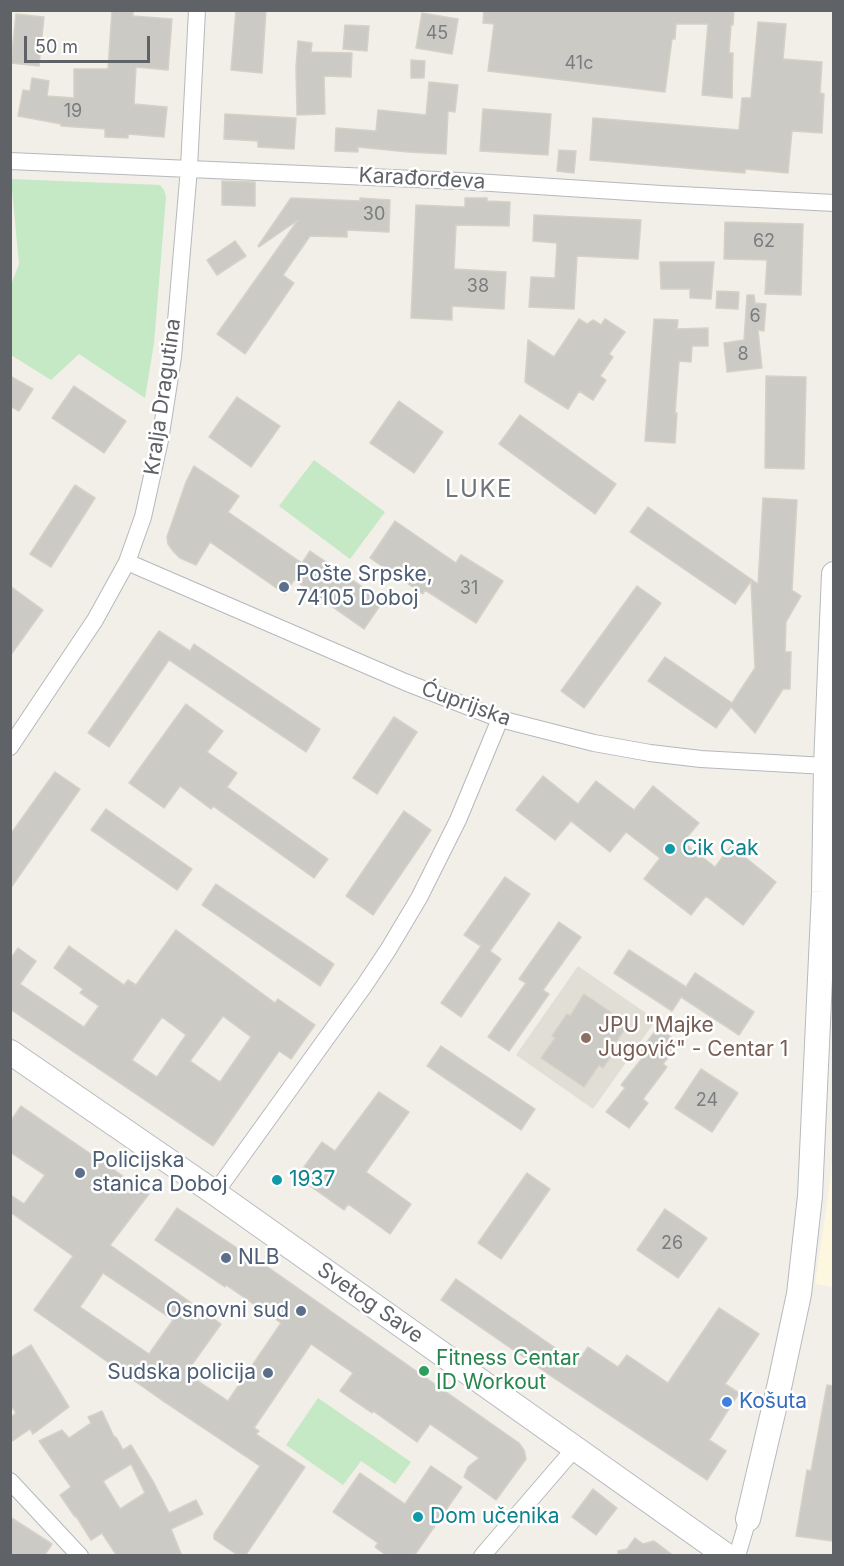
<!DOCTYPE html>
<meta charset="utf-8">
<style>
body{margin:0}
#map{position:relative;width:844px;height:1566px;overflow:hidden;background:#f1efe8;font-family:Inter,sans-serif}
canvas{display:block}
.frame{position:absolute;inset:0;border:12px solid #5f6368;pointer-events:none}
.scale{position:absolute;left:24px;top:36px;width:126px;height:27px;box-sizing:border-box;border:3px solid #5f6368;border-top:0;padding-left:8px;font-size:18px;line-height:21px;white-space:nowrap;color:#5f6368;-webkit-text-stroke:4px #fff;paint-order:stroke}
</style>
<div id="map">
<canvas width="844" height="1566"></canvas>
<div class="frame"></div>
<div class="scale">50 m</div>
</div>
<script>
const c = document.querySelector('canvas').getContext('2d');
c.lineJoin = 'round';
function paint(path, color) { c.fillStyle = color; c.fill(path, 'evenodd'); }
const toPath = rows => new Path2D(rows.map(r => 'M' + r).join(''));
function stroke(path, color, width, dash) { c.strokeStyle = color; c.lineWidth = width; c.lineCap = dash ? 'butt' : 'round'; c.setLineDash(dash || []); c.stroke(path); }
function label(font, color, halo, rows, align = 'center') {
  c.font = font + ' Inter,sans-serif'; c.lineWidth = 5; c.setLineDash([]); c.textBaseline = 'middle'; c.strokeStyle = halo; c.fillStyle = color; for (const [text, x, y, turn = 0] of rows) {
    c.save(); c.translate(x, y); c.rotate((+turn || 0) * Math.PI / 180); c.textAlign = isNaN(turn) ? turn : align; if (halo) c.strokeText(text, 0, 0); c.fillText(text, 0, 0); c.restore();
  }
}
paint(toPath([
 [833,1152,833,1287,815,1284,828,1197]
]), '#fef7e0');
paint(toPath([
 [578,966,656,1020,593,1109,516,1055]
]), '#e1ded6');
paint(toPath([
 [11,179,160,185,164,190,166,197,154,343,145,398,79,354,51,380,11,355,11,285,19,264],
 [314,460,385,512,350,559,279,506],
 [318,1398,411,1462,395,1484,361,1461,343,1485,286,1445]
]), '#c5e8c5');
const building = toPath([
 [112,10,133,10,133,16,172,19,168,70,136,67,134,104,167,107,164,137,128,134,128,138,105,137,105,129,61,126,61,124,18,116,23,90,30,91,32,78,49,81,47,96,74,98,74,69,108,69,112,10],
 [236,10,266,10,262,73,231,70,236,10],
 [484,10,734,10,733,25,731,25,729,53,733,53,732,98,702,95,708,24,676,24,675,39,672,39,665,92,488,71,494,24,483,23,484,10],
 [422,13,458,19,452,54,416,48,422,13],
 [16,14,44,17,39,66,11,63,16,14],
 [758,22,786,24,783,59,822,62,820,93,824,94,822,133,792,131,788,173,745,169,745,173,590,160,593,118,739,130,742,98,751,98,758,22],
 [345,25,369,26,367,51,343,49,345,25],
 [298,41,312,43,311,52,352,53,351,77,324,76,325,114,297,115,296,67,298,41],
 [411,60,425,61,424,78,411,78,411,60],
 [429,82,458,85,455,112,448,111,446,154,408,152,358,147,358,152,335,151,336,128,376,131,378,110,426,115,429,82],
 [483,109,551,114,548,155,480,151,483,109],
 [225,114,296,118,294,149,258,147,258,141,224,139,225,114],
 [559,150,576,151,574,173,557,171,559,150],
 [222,181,255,182,255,206,222,205,222,181],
 [291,198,360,201,360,198,390,200,389,232,347,230,347,237,310,236,283,275,294,283,245,354,217,334,298,220,259,247,258,246,291,198],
 [465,198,487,198,487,201,510,202,509,226,456,225,454,269,506,272,504,309,452,306,452,320,411,318,416,205,465,207,465,198],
 [534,215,641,220,638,259,577,256,574,309,529,307,531,277,555,278,557,243,533,241,534,215],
 [725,222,803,224,801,295,765,294,767,260,724,259,725,222],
 [235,241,246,256,217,275,207,260,235,241],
 [660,262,714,262,711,299,690,298,690,289,661,289,660,262],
 [717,291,739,292,738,309,716,308,717,291],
 [747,295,754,295,755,303,766,304,764,331,758,330,762,368,727,372,724,343,744,340,747,295],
 [579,319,587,324,593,320,601,325,605,319,625,332,609,354,613,357,600,376,606,380,593,400,579,391,568,409,525,382,528,340,554,357,579,319],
 [654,319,678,320,677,329,708,328,708,346,692,346,691,362,679,361,675,413,677,413,675,443,645,441,654,319],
 [10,376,33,389,19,411,10,406,10,376],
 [766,376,806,377,804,469,765,468,766,376],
 [74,386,126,421,104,453,52,418,74,386],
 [237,397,280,426,251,467,209,437,237,397],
 [399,401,443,432,414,473,370,443,399,401],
 [520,415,616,484,595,514,499,444,520,415],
 [194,466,239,496,228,512,302,563,310,551,383,601,364,629,294,580,285,594,210,542,196,565,180,558,173,551,168,544,167,537,186,482,194,466],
 [75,485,95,498,51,567,30,554,75,485],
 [763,498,797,500,792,590,801,596,786,622,785,652,791,652,790,689,783,689,755,733,731,707,716,728,648,681,665,657,732,703,755,668,751,581,735,604,630,532,648,507,758,584,763,498],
 [395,521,456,563,461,555,503,581,476,623,425,590,423,594,370,558,395,521],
 [10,586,43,610,10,656,10,586],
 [637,586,661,603,584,708,561,691,637,586],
 [159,631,190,651,194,644,320,729,306,752,169,660,109,747,88,733,159,631],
 [186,704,223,731,207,752,237,773,227,787,328,859,314,878,213,806,211,809,180,786,164,808,129,783,186,704],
 [394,717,417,732,377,794,353,778,394,717],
 [55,772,80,789,10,889,10,835,55,772],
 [543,776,578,804,596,781,634,810,653,786,699,823,683,842,715,867,731,846,776,882,743,925,706,896,691,915,644,879,660,858,626,832,610,852,571,821,555,840,516,810,543,776],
 [106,809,192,869,177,890,91,830,106,809],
 [404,811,431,830,373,915,346,896,404,811],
 [505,877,530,894,490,951,501,959,461,1017,441,1003,481,946,464,935,505,877],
 [216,884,334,964,320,986,202,905,216,884],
 [559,922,581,937,543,990,549,994,509,1051,488,1037,526,983,519,979,559,922],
 [176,930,275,1003,278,999,315,1025,291,1059,279,1051,213,1146,10,1009,10,960,18,948,36,961,20,984,84,1027,99,1006,80,993,83,989,54,968,69,946,124,985,128,980,136,985,176,930],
 [223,1016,251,1037,220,1082,190,1061,223,1016],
 [162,1017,186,1035,157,1077,132,1060,162,1017],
 [629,950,686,987,695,973,754,1012,739,1035,681,997,672,1011,614,973,629,950],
 [584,994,628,1024,616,1042,619,1044,603,1068,599,1065,584,1087,541,1058,555,1038,552,1036,567,1014,570,1016,584,994],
 [658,1027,679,1043,663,1064,667,1067,643,1099,648,1103,629,1128,606,1112,625,1088,621,1085,643,1057,638,1054,658,1027],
 [441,1046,535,1109,521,1130,427,1066,441,1046],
 [701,1069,738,1093,712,1132,675,1108,701,1069],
 [379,1092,409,1112,366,1172,411,1204,390,1234,348,1204,344,1210,310,1186,314,1181,301,1171,322,1142,335,1151,379,1092],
 [21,1106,149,1194,110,1245,221,1324,186,1373,228,1401,281,1323,226,1285,225,1287,155,1240,177,1208,261,1264,262,1263,519,1443,524,1450,526,1459,496,1500,464,1477,468,1467,479,1458,430,1424,417,1442,373,1411,372,1413,340,1391,353,1373,311,1344,254,1428,259,1431,256,1434,305,1467,245,1556,239,1556,214,1539,214,1534,260,1466,163,1401,34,1310,73,1256,10,1212,10,1195,24,1204,45,1175,10,1152,10,1122,21,1106],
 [103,1273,173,1320,149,1354,80,1307,103,1273],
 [527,1173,550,1189,501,1259,478,1243,527,1173],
 [665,1209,707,1238,678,1278,637,1250,665,1209],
 [456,1279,577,1363,588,1347,618,1367,627,1355,668,1383,719,1308,759,1334,725,1384,739,1393,709,1440,726,1451,707,1480,551,1376,441,1300,456,1279],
 [31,1345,69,1407,33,1434,30,1429,11,1442,11,1417,16,1413,10,1404,10,1358,31,1345],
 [827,1385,834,1386,834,1529,832,1541,796,1536,807,1470,811,1471,827,1385],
 [102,1411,114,1437,116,1437,123,1450,131,1445,154,1483,169,1513,196,1500,203,1514,171,1529,182,1556,117,1556,102,1533,91,1540,76,1516,75,1517,60,1495,71,1487,39,1441,62,1430,69,1438,91,1423,88,1417,102,1411],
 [131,1464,145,1493,120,1509,103,1481,131,1464],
 [431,1466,462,1487,414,1556,387,1556,375,1547,378,1543,333,1512,360,1473,405,1504,431,1466],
 [593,1489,617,1508,596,1535,572,1517,593,1489],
 [10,1517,52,1544,44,1556,10,1556,10,1517],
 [635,1538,643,1544,654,1541,674,1556,618,1556,618,1551,627,1549,635,1538]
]);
paint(building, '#cccac5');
stroke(building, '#d6d1c6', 1.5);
const street = toPath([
 [10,161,460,181,661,194,834,203],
 [127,562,405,682,500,719,594,743,650,753,701,759,826,766],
 [10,747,95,620,127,562,143,517,160,440,173,357,189,168,197,10],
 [215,1193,364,986,388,950,419,898,458,820,500,719],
 [10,1481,80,1556],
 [482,1556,575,1448],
 [737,1556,748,1519]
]);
const secondary = toPath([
 [10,1052,215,1193,727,1556],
 [748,1519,780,1383,799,1294,810,1196,824,892,826,766,834,574]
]);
stroke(street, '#b5b8bc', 18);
stroke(secondary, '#b6babf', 26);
stroke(street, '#fff', 16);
stroke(secondary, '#fff', 24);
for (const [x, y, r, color] of [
 [284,587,6,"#5c6f8a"],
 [670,849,6,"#0f9aa8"],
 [586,1038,6,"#8d6e63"],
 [80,1173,6,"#5c6f8a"],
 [277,1180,6,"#0f9aa8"],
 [226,1258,6,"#5c6f8a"],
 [301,1311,6,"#5c6f8a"],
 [424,1371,6,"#2e9e5b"],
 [268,1373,6,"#5c6f8a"],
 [727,1402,6,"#3f7fe0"],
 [418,1517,6,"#0f9aa8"]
]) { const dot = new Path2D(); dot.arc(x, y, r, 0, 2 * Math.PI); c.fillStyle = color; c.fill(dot); stroke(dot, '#fff', 2); }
label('18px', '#7a7d7f', null, [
 ["45",437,34],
 ["41c",579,64],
 ["19",73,112],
 ["30",374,215],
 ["62",764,242],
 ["38",478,287],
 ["6",755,317],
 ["8",743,355],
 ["31",469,589],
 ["24",707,1101],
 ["26",672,1244]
]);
label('21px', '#5f6368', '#fff', [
 ["Karađorđeva",422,179,3],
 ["Kralja Dragutina",163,397,-82],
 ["Ćuprijska",466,704,20],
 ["Svetog Save",370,1303,35]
]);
label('21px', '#4e5e75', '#fff', [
 ["Pošte Srpske,",296,575],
 ["74105 Doboj",296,599],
 ["Policijska",92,1161],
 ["stanica Doboj",92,1185],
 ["NLB",238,1258],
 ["Osnovni sud",289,1311,"right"],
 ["Sudska policija",256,1373,"right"]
], 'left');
label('21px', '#0d838f', '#fff', [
 ["Cik Cak",682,849],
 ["1937",289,1180],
 ["Dom učenika",430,1517]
], 'left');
label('21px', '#785e54', '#fff', [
 ["JPU \"Majke",598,1026],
 ["Jugović\" - Centar 1",598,1050]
], 'left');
label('21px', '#27864d', '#fff', [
 ["Fitness Centar",436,1359],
 ["ID Workout",436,1383]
], 'left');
label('21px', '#366cbe', '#fff', [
 ["Košuta",739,1402]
], 'left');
c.letterSpacing = '1.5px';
label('24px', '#70757a', '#fff', [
 ["LUKE",479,490]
]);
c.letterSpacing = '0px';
</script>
